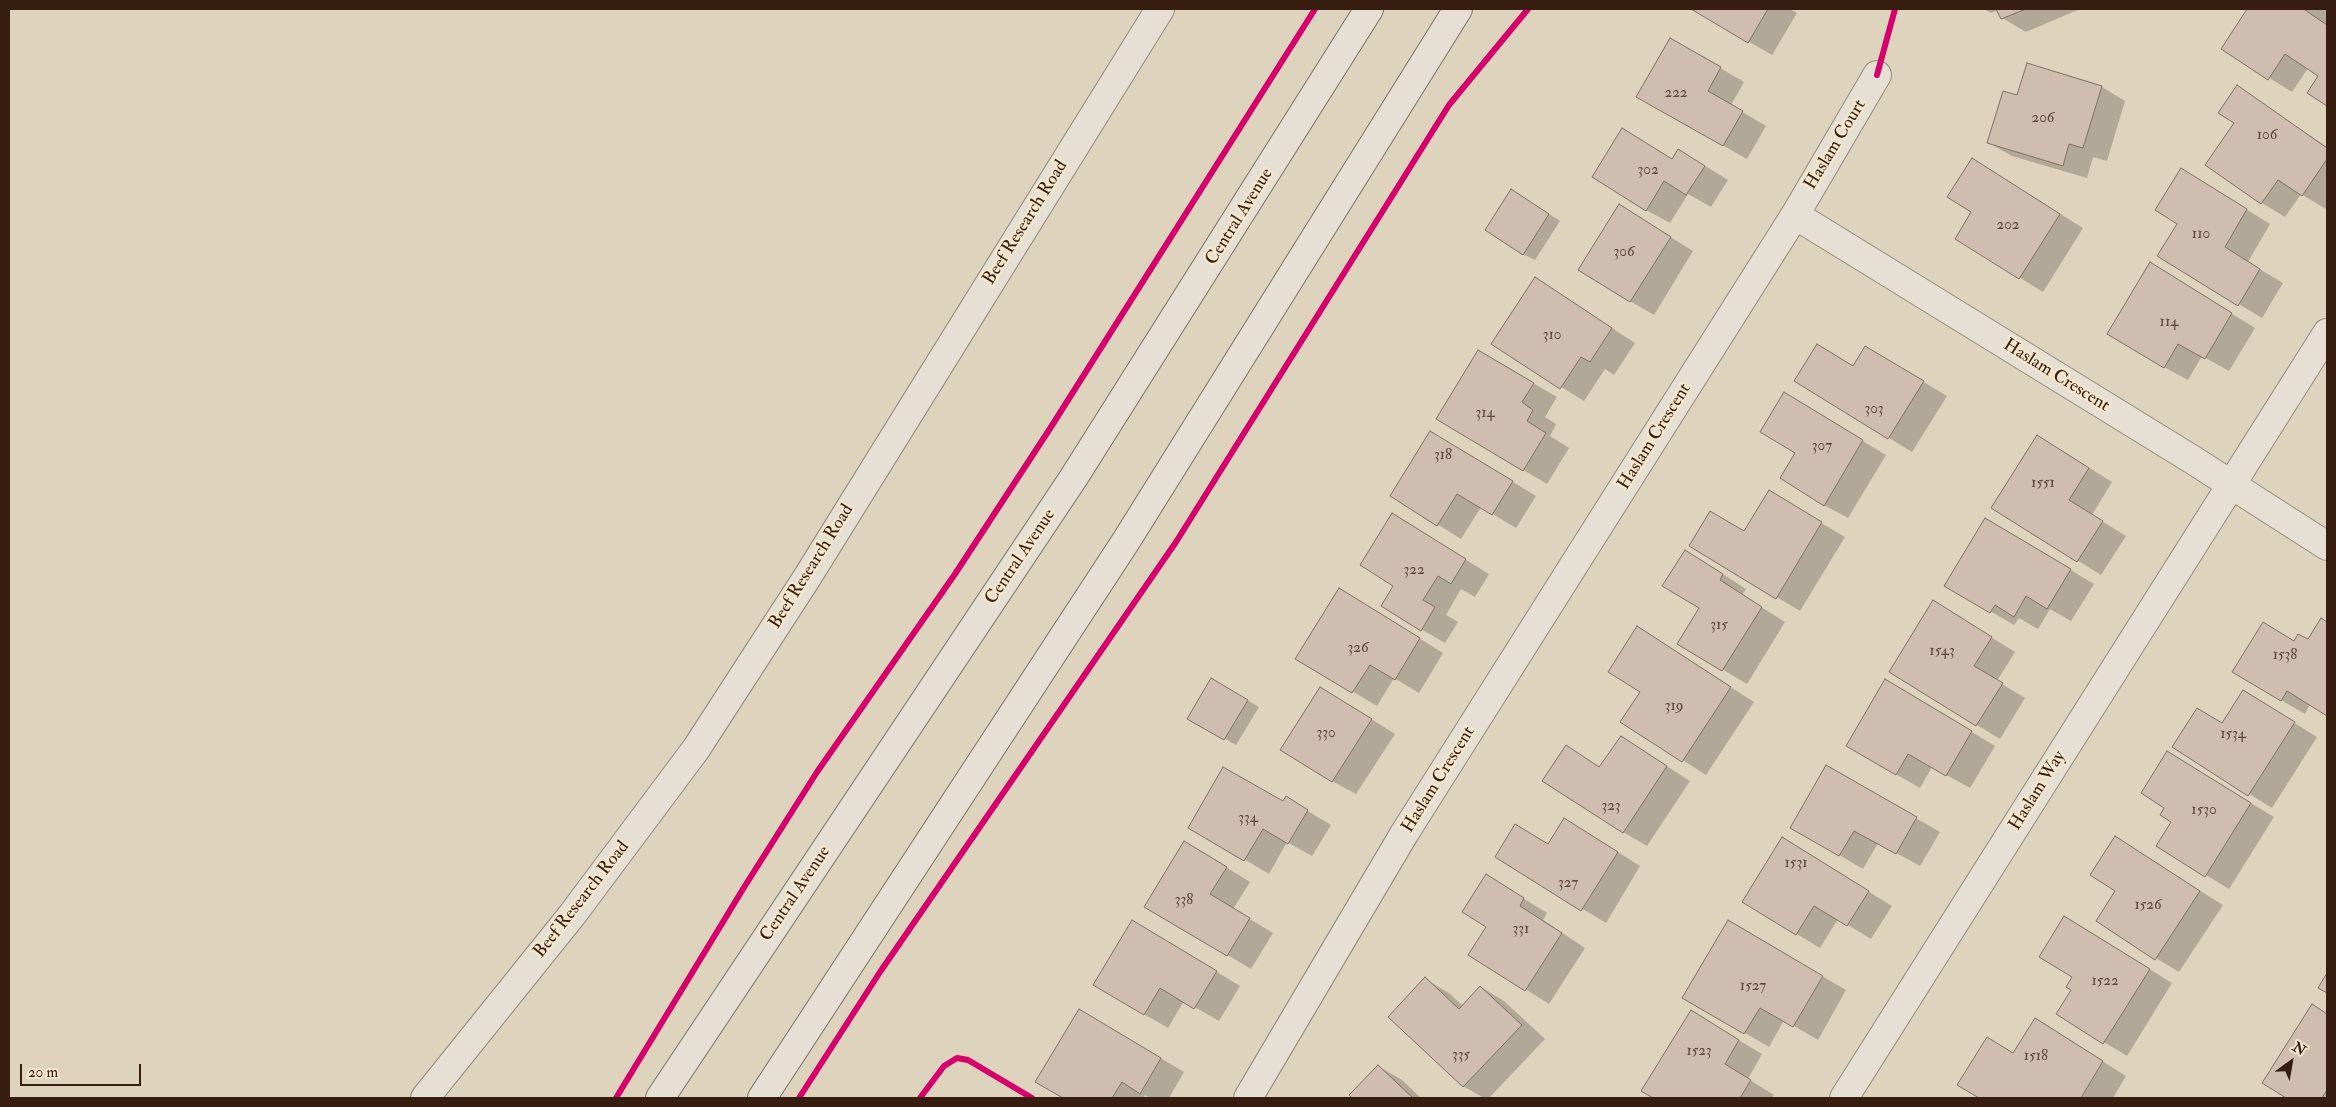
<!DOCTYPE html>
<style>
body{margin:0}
#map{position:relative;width:2336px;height:1107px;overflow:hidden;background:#ded3bd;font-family:"IM FELL Double Pica",serif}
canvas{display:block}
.frame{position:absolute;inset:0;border:10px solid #371c10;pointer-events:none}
.north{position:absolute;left:2266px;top:1037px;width:50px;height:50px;-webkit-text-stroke:4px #f2e6cc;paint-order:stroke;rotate:32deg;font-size:14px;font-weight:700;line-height:20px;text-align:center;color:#371c10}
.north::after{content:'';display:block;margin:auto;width:18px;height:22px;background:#371c10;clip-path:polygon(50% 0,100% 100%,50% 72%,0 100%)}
.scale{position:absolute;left:20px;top:1064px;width:121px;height:22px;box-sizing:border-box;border:2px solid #371c10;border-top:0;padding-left:6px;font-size:15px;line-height:18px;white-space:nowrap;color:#371c10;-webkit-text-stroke:4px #f2e6cc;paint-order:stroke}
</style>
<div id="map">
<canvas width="2336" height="1107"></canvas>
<div class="frame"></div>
<div class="north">N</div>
<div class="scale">20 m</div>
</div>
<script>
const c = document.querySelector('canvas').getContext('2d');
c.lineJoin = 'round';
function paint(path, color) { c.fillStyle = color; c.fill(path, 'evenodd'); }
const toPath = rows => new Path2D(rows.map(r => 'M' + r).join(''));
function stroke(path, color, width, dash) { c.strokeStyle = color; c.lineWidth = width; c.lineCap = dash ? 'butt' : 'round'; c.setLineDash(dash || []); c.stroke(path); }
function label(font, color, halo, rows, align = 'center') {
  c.font = font + ' "IM FELL Double Pica",serif'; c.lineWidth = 5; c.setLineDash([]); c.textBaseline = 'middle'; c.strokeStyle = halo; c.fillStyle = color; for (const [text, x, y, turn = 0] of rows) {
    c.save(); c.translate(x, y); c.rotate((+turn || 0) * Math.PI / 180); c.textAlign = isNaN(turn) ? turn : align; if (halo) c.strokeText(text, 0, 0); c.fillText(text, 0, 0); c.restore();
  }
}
paint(toPath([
 [1693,9,1790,9,1797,13,1772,55],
 [1984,9,2080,9,2026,32,2002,18,1998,10,1991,13],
 [2249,9,2324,9,2327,11,2327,104,2309,92,2320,76,2308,68,2292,92,2223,49],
 [1671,39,1744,82,1731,105,1766,126,1747,159,1638,97],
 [2102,87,2125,101,2107,161,2093,157,2087,178,2012,156,1989,143,2018,97],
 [2237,87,2327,147,2326,209,2301,194,2285,217,2262,203,2236,123],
 [1972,159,2083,228,2043,292,1956,238,1973,212],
 [1673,160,1702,164,1728,180,1711,207,1688,194,1670,223,1646,210],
 [2205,184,2270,224,2248,262,2283,283,2262,318,2159,256],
 [1523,197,1560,221,1535,260,1523,254],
 [1643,220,1693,251,1654,315,1630,301],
 [2174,278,2255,328,2229,371,2202,356,2188,380,2164,367],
 [1536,279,1635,343,1614,375,1605,369,1584,401,1493,344],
 [1889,361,1947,396,1912,452,1796,381,1854,367],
 [1502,365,1557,397,1545,417,1556,424,1550,436,1569,448,1547,484,1438,419],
 [1808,408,1886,455,1848,518,1824,505],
 [2038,436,2112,482,2092,515,2126,536,2101,575,1993,508],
 [1454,446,1536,496,1516,528,1481,507,1461,539,1392,496],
 [1769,492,1845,537,1800,611,1691,546,1745,532],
 [1416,529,1489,574,1475,597,1461,589,1446,615,1458,622,1445,643,1421,629],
 [2009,533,2094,584,2071,621,2050,609,2038,629,2019,618,2014,625,1946,585],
 [1709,565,1746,589,1742,595,1785,622,1747,684,1678,643,1700,608],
 [1363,603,1443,653,1419,693,1394,678,1377,706,1297,658],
 [1957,616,2015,652,1997,681,2025,698,2000,739,1890,672],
 [2321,620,2327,623,2327,714,2310,704,2305,714,2281,700,2294,642,2309,641],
 [1637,628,1754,702,1706,775,1622,721,1641,691],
 [1212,679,1259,707,1236,745,1189,718],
 [1909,694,1995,746,1970,788,1932,767,1920,788,1847,746],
 [1344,702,1395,734,1356,794,1332,781],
 [2267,706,2317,737,2272,808,2174,747],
 [1621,737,1690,781,1647,846,1623,832,1566,747,1601,768],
 [2167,752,2274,817,2229,889,2206,875,2166,807],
 [1827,767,1940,832,1920,866,1878,843,1863,869,1792,827],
 [1286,798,1331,825,1312,856,1287,842,1269,874,1190,827,1283,803],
 [1588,833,1640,866,1606,923,1497,857],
 [2115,838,2223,905,2179,972,2156,958,2117,891],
 [1806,853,1892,906,1871,939,1838,919,1820,948,1744,902],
 [1208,856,1250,882,1233,909,1273,933,1251,969,1146,906],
 [1510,890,1547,913,1543,920,1585,948,1549,1004,1470,954],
 [2065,917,2172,983,2127,1056,2104,1042,2072,989,2074,976],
 [1728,922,1846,990,1818,1040,1784,1020,1769,1047,1684,997],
 [1156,935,1240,986,1219,1021,1184,1001,1168,1028,1094,985],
 [1425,979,1449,993,1463,1006,1481,987,1504,1001,1545,1039,1489,1098,1484,1098,1463,1086],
 [2312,1006,2327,1014,2327,1098,2288,1098,2264,1082],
 [1103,1024,1184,1072,1169,1098,1150,1098,1145,1095,1144,1098,1065,1098,1037,1082],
 [1715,1026,1762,1054,1748,1079,1774,1095,1772,1098,1656,1098,1643,1091],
 [2059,1034,2126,1076,2113,1098,1981,1098,1959,1084,1988,1038,2014,1054],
 [1378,1066,1402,1080,1421,1098,1354,1098,1351,1095]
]), '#0003');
const building = toPath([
 [1691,9,1768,9,1748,43,1691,9],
 [1996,9,2026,9,2001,19,1996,9],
 [2247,9,2306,9,2305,10,2327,25,2327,106,2307,93,2318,76,2285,54,2268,80,2221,49,2247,9],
 [1670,38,1721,67,1708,91,1743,111,1723,146,1636,97,1670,38],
 [2027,63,2102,86,2083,148,2069,144,2063,166,1987,143,2003,91,2017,95,2027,63],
 [2237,85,2327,148,2327,159,2302,196,2278,180,2261,204,2205,165,2234,123,2218,113,2237,85],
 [1622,128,1672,159,1678,149,1705,166,1686,195,1664,181,1646,211,1592,177,1622,128],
 [1972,158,2060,214,2019,279,1955,239,1971,212,1947,197,1972,158],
 [2181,168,2247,209,2225,247,2260,269,2238,306,2157,256,2177,224,2155,210,2181,168],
 [1511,189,1549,214,1523,255,1485,230,1511,189],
 [1619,204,1671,237,1630,302,1578,270,1619,204],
 [2150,262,2232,313,2205,359,2178,344,2164,368,2107,334,2150,262],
 [1535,277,1612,328,1590,362,1581,357,1560,389,1491,344,1535,277],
 [1817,344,1853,366,1865,346,1924,381,1888,439,1794,381,1817,344],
 [1478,350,1534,383,1522,402,1533,410,1527,421,1546,433,1523,471,1436,419,1478,350],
 [1784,392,1863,440,1824,506,1780,478,1795,453,1760,432,1784,392],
 [1430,431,1513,481,1492,515,1457,494,1437,526,1390,496,1430,431],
 [2037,435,2089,468,2069,500,2103,521,2077,562,1991,508,2037,435],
 [1769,490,1822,522,1776,599,1689,546,1710,511,1744,531,1769,490],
 [1392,513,1466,559,1451,584,1438,576,1423,600,1435,607,1421,631,1381,606,1393,586,1360,565,1392,513],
 [1985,518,2071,569,2047,609,2026,596,2014,617,1995,605,1990,613,1944,586,1985,518],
 [1685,550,1723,574,1720,580,1762,607,1722,671,1677,644,1699,608,1662,586,1685,550],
 [1339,588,1420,638,1395,680,1370,665,1352,693,1295,659,1339,588],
 [1933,600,1992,637,1974,666,2003,683,1976,726,1889,672,1933,600],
 [2321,618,2327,622,2327,716,2287,691,2281,701,2232,672,2263,622,2294,641,2298,634,2308,639,2321,618],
 [1637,626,1731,687,1682,762,1620,722,1640,692,1608,672,1637,626],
 [1211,678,1248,700,1224,740,1187,719,1211,678],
 [1885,679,1972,731,1946,776,1908,754,1896,775,1846,746,1885,679],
 [1320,687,1372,719,1332,782,1280,750,1320,687],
 [2243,690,2295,722,2248,796,2172,747,2197,708,2222,723,2243,690],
 [1621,736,1667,766,1623,833,1542,781,1566,745,1599,767,1621,736],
 [2167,751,2251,803,2205,877,2156,846,2171,822,2160,815,2164,808,2141,793,2167,751],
 [1826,765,1917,817,1896,854,1854,831,1839,856,1790,828,1826,765],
 [1223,767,1283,801,1286,796,1308,810,1288,844,1263,829,1244,861,1188,828,1223,767],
 [1564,818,1618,852,1581,911,1495,857,1515,824,1548,844,1564,818],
 [2115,836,2200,891,2155,960,2096,921,2115,891,2090,875,2115,836],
 [1782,837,1869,891,1847,926,1814,906,1796,935,1742,902,1782,837],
 [1184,841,1227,867,1210,894,1250,918,1227,956,1144,907,1184,841],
 [1486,874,1524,898,1520,906,1562,933,1525,991,1468,955,1486,927,1462,912,1486,874],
 [2064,916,2150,969,2103,1044,2056,1014,2071,990,2066,987,2072,977,2039,957,2064,916],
 [1132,920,1217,971,1194,1009,1160,988,1144,1015,1093,985,1132,920],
 [1728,920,1823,976,1793,1027,1760,1008,1744,1034,1682,998,1728,920],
 [2327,973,2327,993,2318,988,2327,973],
 [1425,977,1459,1009,1480,986,1522,1025,1463,1087,1388,1017,1425,977],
 [2312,1004,2327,1014,2327,1090,2322,1098,2286,1098,2262,1083,2312,1004],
 [1079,1009,1161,1058,1140,1094,1122,1082,1112,1098,1063,1098,1035,1082,1079,1009],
 [1691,1010,1739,1040,1725,1064,1751,1080,1740,1098,1653,1098,1641,1091,1691,1010],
 [2035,1018,2103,1061,2081,1098,1979,1098,1957,1085,1987,1037,2013,1053,2035,1018],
 [1378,1065,1413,1098,1352,1098,1349,1095,1378,1065]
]);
paint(building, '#cfbeaf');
stroke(building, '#7b7165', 1);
const street = toPath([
 [1795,215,2193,460,2327,546],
 [425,1098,572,915,696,749,808,576,1160,9],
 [1248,1098,1404,834,1795,215,1877,75],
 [1844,1098,2327,333]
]);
const secondary = toPath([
 [660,1098,1074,477,1369,9],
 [762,1098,1126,541,1458,9]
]);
stroke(street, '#93897c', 30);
stroke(secondary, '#7b7165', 30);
stroke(street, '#e5dfd4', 28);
stroke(secondary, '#e5dfd4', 28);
stroke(toPath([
 [1877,75,1895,9],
 [616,1098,743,889,817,772,955,574,1051,427,1315,9],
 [799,1098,880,972,1176,542,1449,105,1528,9],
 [920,1098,944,1066,957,1058,968,1060,1032,1098]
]), '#d6006c', 6);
label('15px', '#5e463a', null, [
 ["222",1676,94],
 ["206",2043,119],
 ["106",2267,136],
 ["302",1648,171],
 ["202",2008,226],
 ["110",2201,235],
 ["306",1624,253],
 ["114",2169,323],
 ["310",1552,336],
 ["303",1874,410],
 ["314",1485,414],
 ["307",1822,447],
 ["318",1443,456],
 ["1551",2043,484],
 ["322",1414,571],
 ["315",1719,626],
 ["326",1358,649],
 ["1543",1942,652],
 ["1538",2285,656],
 ["319",1674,707],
 ["330",1326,734],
 ["1534",2233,735],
 ["323",1611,807],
 ["1530",2204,811],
 ["334",1248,819],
 ["1531",1796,864],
 ["327",1568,884],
 ["338",1184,901],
 ["1526",2148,906],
 ["331",1521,930],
 ["1522",2105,982],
 ["1527",1753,987],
 ["1523",1699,1052],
 ["335",1461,1056],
 ["1518",2036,1057]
]);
label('18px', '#371c10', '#f2e6cc', [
 ["Haslam Court",1836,145,-59],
 ["Central Avenue",1240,217,-58],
 ["Beef Research Road",1026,223,-58],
 ["Haslam Crescent",2056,376,32],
 ["Haslam Crescent",1655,437,-58],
 ["Central Avenue",1021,557,-56],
 ["Beef Research Road",812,567,-58],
 ["Haslam Crescent",1439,780,-58],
 ["Haslam Way",2038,791,-58],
 ["Central Avenue",796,894,-56],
 ["Beef Research Road",582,900,-52]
]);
</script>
